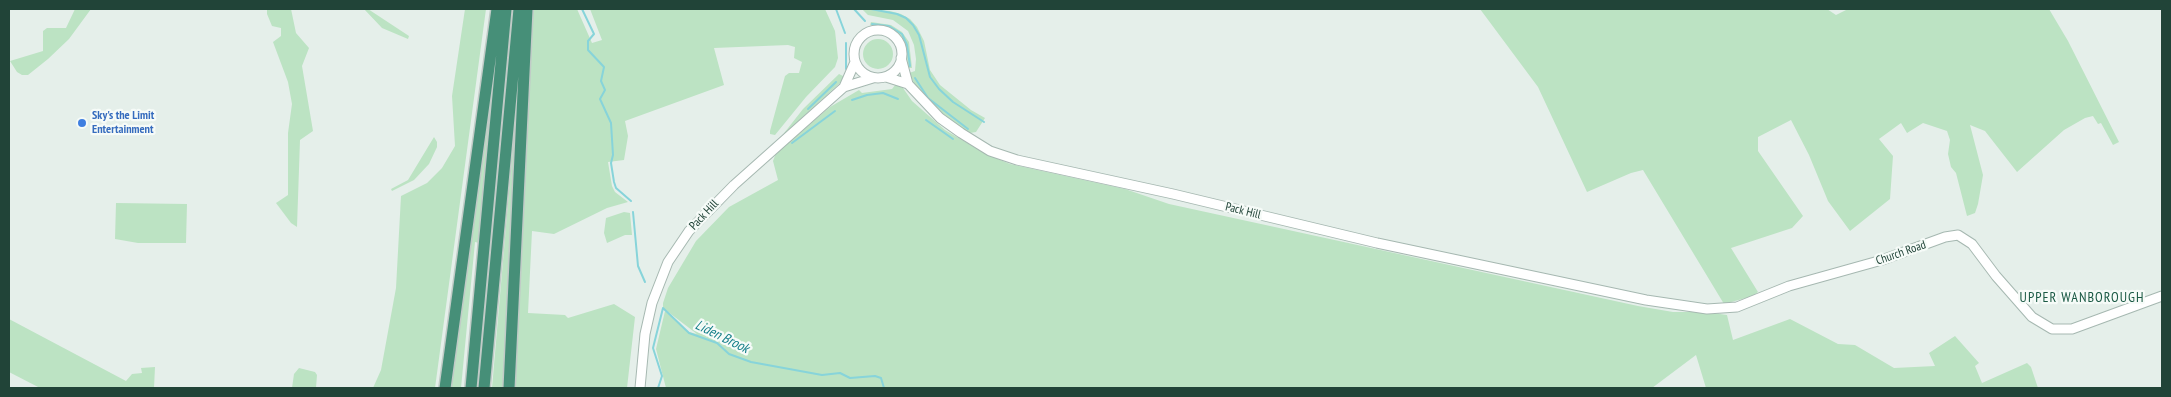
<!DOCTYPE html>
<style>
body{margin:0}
#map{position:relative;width:2171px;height:397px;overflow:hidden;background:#e5efea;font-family:"PT Sans Narrow",sans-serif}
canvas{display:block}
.frame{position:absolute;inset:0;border:10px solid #214438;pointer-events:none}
</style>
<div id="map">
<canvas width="2171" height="397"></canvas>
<div class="frame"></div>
</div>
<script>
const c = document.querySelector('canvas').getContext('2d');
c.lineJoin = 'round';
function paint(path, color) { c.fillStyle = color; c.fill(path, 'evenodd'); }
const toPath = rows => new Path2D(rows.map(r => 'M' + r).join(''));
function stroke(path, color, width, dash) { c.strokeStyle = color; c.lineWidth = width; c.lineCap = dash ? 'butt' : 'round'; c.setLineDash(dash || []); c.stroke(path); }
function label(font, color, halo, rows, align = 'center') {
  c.font = font + ' "PT Sans Narrow",sans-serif'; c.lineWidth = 4.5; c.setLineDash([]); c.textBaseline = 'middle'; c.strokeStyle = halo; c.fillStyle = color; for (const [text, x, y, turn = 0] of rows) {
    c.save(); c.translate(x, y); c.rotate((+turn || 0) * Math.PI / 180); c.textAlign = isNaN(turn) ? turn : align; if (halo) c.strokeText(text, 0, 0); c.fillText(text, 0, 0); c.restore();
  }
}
paint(toPath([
 [75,9,91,9,69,39,48,59,28,75,22,75,17,72,10,61,43,51,43,31,47,28,66,28],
 [267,9,291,9,296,33,309,48,302,66,313,131,300,140,297,227,291,223,276,203,288,195,288,133,292,104,288,82,273,42,281,36,281,28,272,26,267,14],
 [364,9,368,9,409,36,408,39,382,28],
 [465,9,486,9,435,388,373,388,381,370,396,288,401,196,427,183,442,168,455,146,452,96],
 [510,9,514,9,479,388,476,388],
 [532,9,577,9,592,43,602,40,590,9,825,9,835,31,838,58,835,67,806,97,775,135,770,134,770,131,785,76,789,73,799,73,802,62,794,58,795,47,788,45,714,48,724,85,625,121,628,136,624,160,608,162,612,186,615,192,628,202,607,208,554,234,532,231,528,313,565,315,568,318,614,304,635,317,627,388,514,388],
 [862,9,890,11,901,14,910,19,917,27,924,41,930,70,940,85,971,110,985,118,976,132,970,133,957,125,933,106,917,89,909,73,915,71,916,59,914,45,908,31,893,20,868,15],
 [1480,9,1827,9,1836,15,1848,9,2049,9,2068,41,2119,142,2113,145,2101,123,2098,124,2093,116,2085,118,2064,130,2017,172,1985,131,1970,125,1983,175,1978,204,1975,213,1967,216,1956,173,1951,167,1948,154,1950,140,1947,131,1923,123,1907,133,1901,123,1879,139,1893,156,1890,199,1850,231,1828,201,1809,155,1791,120,1758,137,1758,151,1803,216,1792,228,1731,248,1758,292,1753,296,1724,304,1643,170,1631,173,1587,192,1538,87],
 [871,22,891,25,902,32,909,42,912,68,908,68,906,47,899,35,887,27,870,25],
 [497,36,479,243,475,242,461,388,448,388],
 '863 54a15 15 0 1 1 30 0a15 15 0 1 1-30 0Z',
 [839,74,845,77,841,82,781,137,803,109],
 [896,84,903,88,912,101,945,130,986,154,1010,164,1125,189,1169,204,1638,306,1673,312,1706,312,1727,315,1733,340,1790,319,1838,344,1855,345,1894,368,1935,366,1929,353,1955,336,1979,363,1975,366,1982,383,2027,363,2031,367,2038,388,1706,388,1696,355,1652,388,666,388,656,349,665,311,689,332,697,334,663,308,663,303,668,288,696,241,729,207,778,180,773,161,776,153,830,107,859,90,862,93,892,89],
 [517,99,520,99,504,388,492,388],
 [434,137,437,142,437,147,429,164,414,180,392,191,391,189,408,180],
 [116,203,187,204,186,243,138,243,115,239],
 [624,212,630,213,632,235,625,235,607,243,604,233,606,218],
 [9,319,126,381,132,374,142,373,141,368,155,367,154,388,40,388,9,372],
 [299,368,315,372,317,375,316,388,292,388,294,374]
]), '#bce3c3');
stroke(toPath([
 [582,9,594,34,588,41,588,50,604,67,601,81,605,90,600,99,611,123,613,155,611,163,614,182,616,188,631,201],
 [836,9,845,33],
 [854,9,865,21],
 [871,9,897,14,906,18,913,25,919,35,930,77,939,89,953,102,984,122],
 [872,24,889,26,902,34,907,45,910,66],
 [846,43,846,69],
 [915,78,928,98,968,129],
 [852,100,867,95,883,93,898,99],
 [808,109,836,82],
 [926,120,953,139],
 [792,143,835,111],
 [633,212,638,266,645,282],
 [663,308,689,333,717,343,729,354,751,362,822,375,840,373,850,378,875,376,881,378,884,388],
 [658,388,662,376,653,348,663,308]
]), '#87d4da', 2);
const tertiary = toPath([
 '854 54a24 24 0 1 1 48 0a24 24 0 1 1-48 0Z',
 [901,58,908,84],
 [886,77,908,84,940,118,961,133,990,151,1017,160,1173,194,1377,243,1646,300,1707,309,1737,307,1789,286,1882,260,1945,237,1958,235,1972,244,1996,276,2032,317,2052,329,2072,329,2162,296],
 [844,87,855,62],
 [640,388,645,334,652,303,668,262,689,231,734,185,844,87,873,78]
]);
const trunk = toPath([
 [445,388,497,9],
 [471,388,506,9],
 [484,388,519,9],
 [509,388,527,9]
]);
stroke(tertiary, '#a6b8b1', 11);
stroke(trunk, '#c1cbc7', 14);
stroke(tertiary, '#fff', 9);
stroke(trunk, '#468f78', 11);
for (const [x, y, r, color] of [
 [82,123,5,"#3f7fe0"]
]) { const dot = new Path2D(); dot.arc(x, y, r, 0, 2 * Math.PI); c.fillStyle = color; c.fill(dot); stroke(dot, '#f6fbf8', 2); }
label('bold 12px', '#366cbe', '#f6fbf8', [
 ["Sky's the Limit",92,116],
 ["Entertainment",92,130]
], 'left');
label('12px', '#214438', '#f6fbf8', [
 ["Pack Hill",1243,211,14],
 ["Pack Hill",704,215,-47],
 ["Church Road",1901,253,-19]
]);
c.letterSpacing = '1px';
label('14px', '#1a5944', '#f6fbf8', [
 ["UPPER WANBOROUGH",2082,298]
]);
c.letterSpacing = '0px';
label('italic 14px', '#137e88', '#f6fbf8', [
 ["Liden Brook",722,337,26]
]);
</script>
